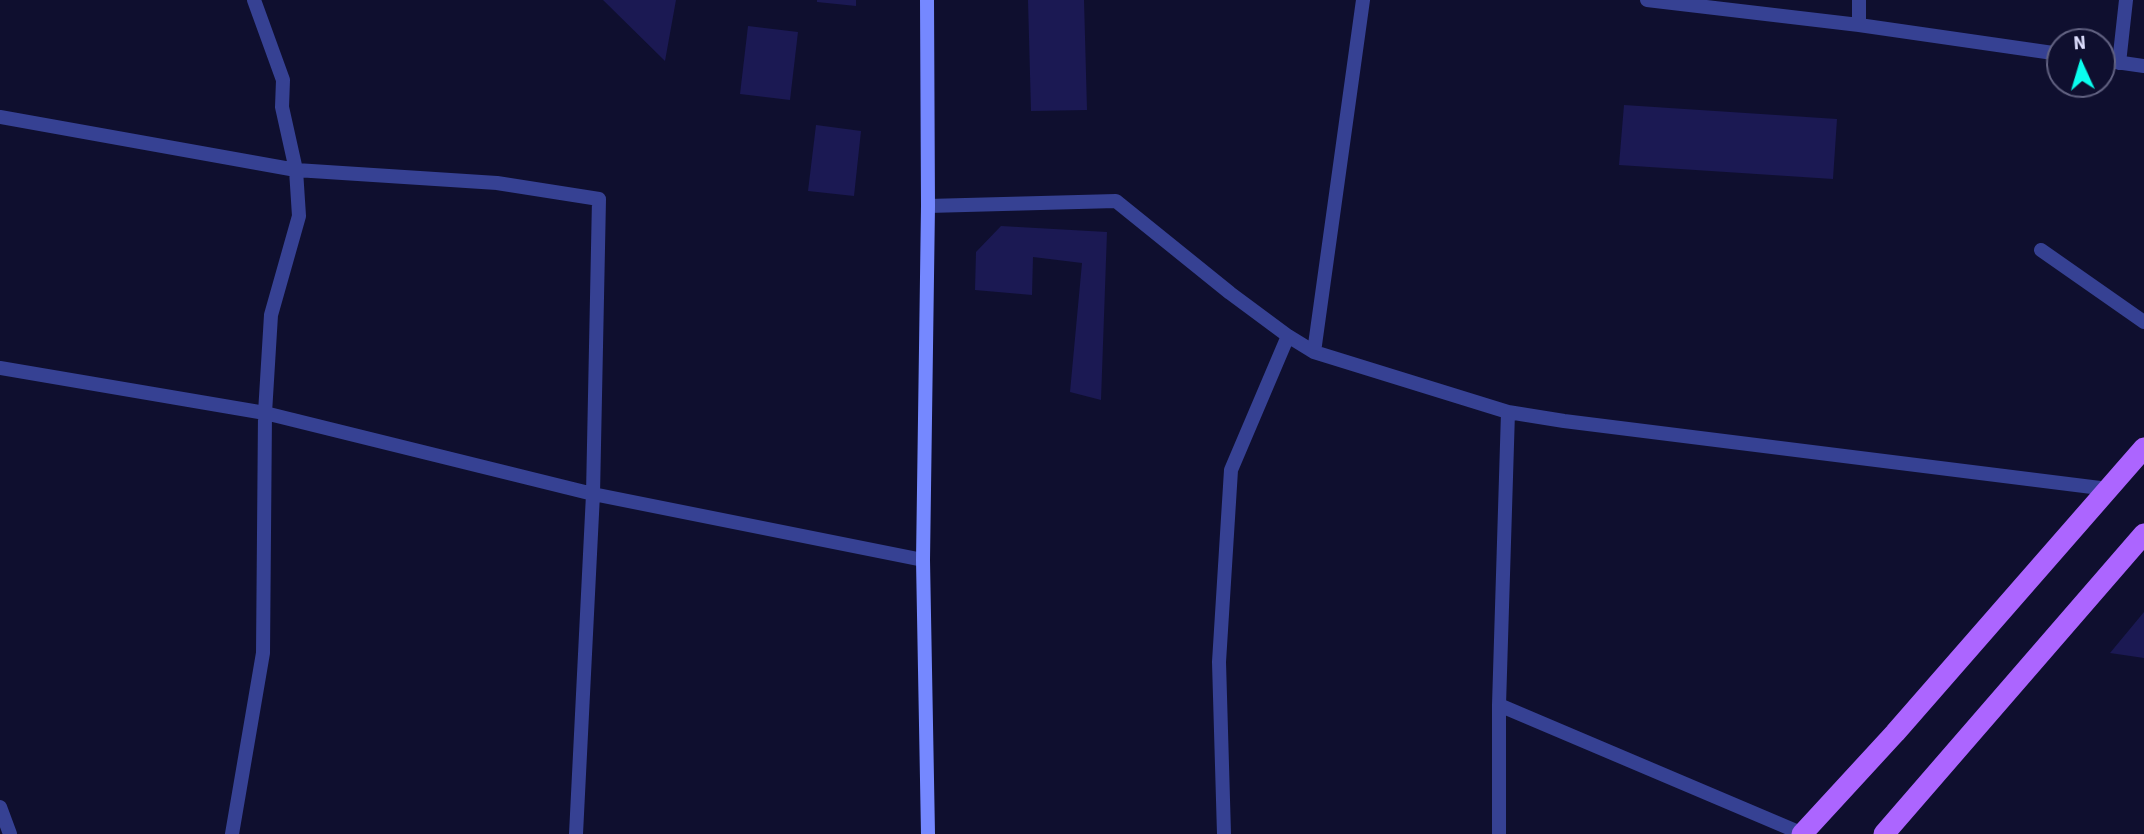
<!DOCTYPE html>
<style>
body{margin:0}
#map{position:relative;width:2144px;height:834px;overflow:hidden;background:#0f0f2f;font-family:"Source Sans 3",sans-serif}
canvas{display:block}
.north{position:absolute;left:2046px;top:28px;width:70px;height:70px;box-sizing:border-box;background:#0f0f2f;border:2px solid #626282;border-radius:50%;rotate:356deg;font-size:19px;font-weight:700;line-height:28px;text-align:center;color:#dedfff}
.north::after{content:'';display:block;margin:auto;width:24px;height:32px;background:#0affef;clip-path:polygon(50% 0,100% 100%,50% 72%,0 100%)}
</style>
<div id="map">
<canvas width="2144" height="834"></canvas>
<div class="north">N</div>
</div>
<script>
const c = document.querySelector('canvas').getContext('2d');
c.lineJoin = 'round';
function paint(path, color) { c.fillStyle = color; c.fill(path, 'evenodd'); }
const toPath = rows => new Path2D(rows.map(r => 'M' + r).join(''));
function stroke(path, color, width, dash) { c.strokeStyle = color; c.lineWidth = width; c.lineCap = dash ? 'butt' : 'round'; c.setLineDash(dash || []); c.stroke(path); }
paint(toPath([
 [603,0,676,0,665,61],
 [817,0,856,0,856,6,817,2],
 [1028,0,1084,0,1087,110,1031,111],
 [748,26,798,32,790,100,740,94],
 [1624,105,1837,119,1833,179,1619,165],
 [816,125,861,131,854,196,808,191],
 [1001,226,1107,232,1101,400,1070,392,1082,263,1033,257,1032,295,975,290,976,252],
 [2144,612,2144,658,2110,653]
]), '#1b1953');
stroke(toPath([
 [1647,0,1859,25,2060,54],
 [1859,0,1859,25],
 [2102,60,2144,66],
 [2119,63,2126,0],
 [0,117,296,170,497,183,599,199,593,494,576,834],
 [928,206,1116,201,1230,293,1288,336,1314,352,1508,412,1564,421,2108,489],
 [2041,250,2144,322],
 [1314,352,1363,0],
 [0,368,265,413,593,494,923,560],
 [1499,705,1803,834],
 [0,807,10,834],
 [232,834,263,653,265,413,271,315,299,216,296,170,282,107,283,80,254,0],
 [1224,834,1219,662,1231,470,1288,336],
 [1499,834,1499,705,1508,412]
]), '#364193', 14);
stroke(toPath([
 [927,0,928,206,923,560,928,834]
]), '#7588ff', 14);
stroke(toPath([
 [1802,834,1895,733,2144,448],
 [1884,834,2144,534]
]), '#ac65ff', 21);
</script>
